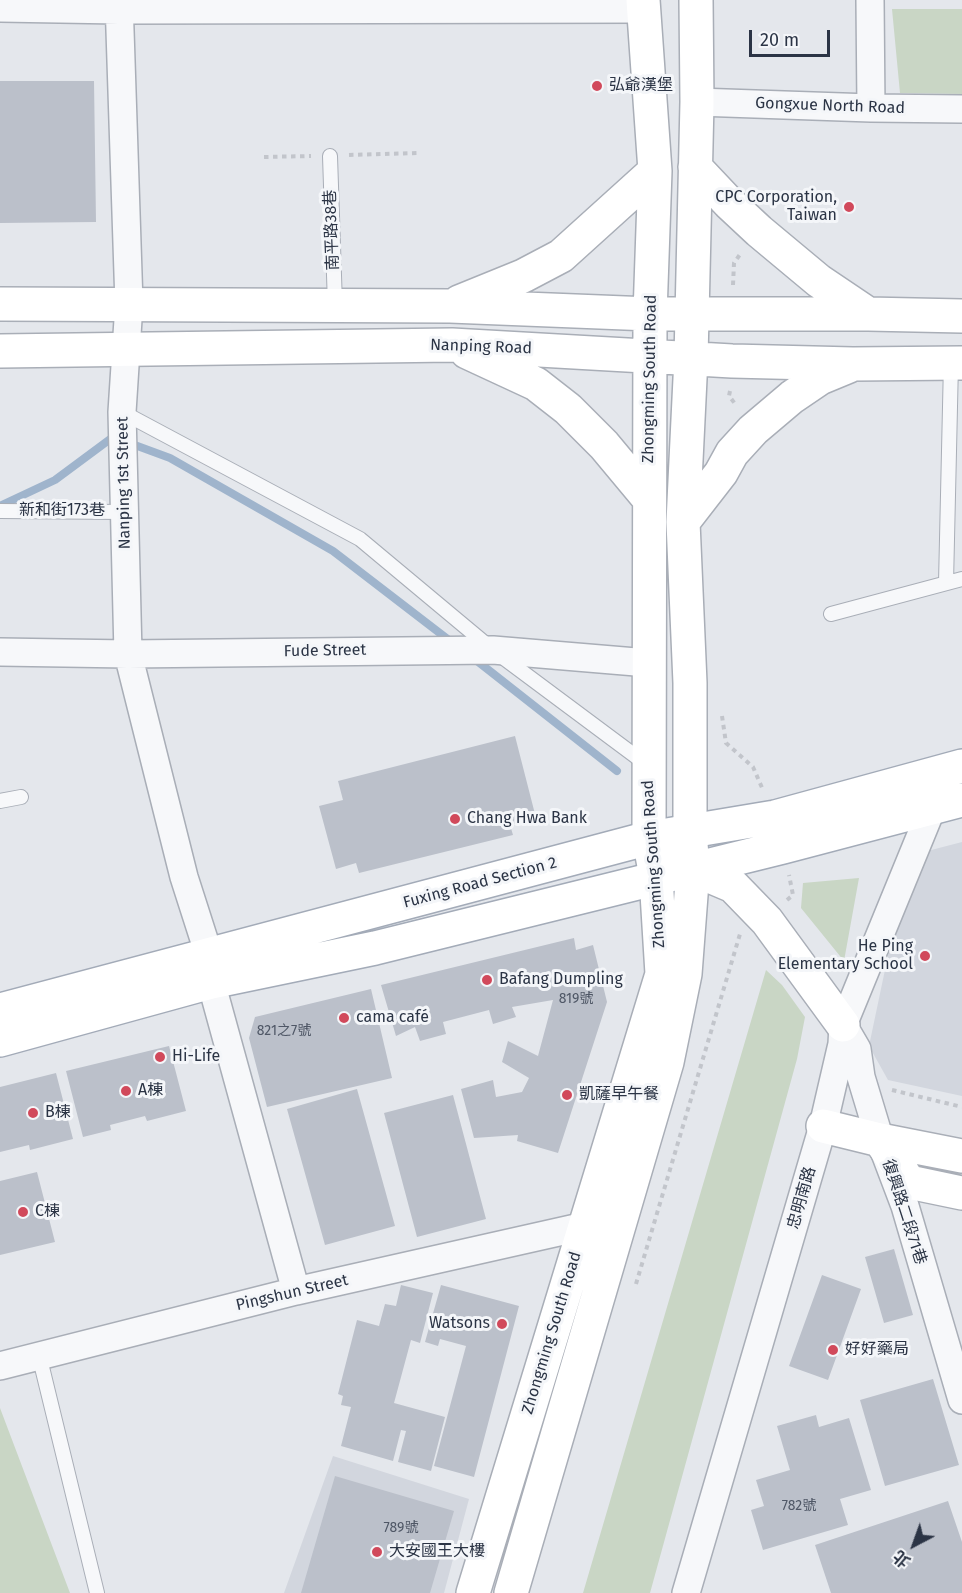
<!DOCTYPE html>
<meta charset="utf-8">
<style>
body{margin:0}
#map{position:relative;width:962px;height:1593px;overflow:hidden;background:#e4e7ec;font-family:"Fira Sans","Noto Sans TC",sans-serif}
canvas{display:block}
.north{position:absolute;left:884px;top:1515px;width:60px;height:60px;-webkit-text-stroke:4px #f4f6f9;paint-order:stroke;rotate:221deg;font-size:16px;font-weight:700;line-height:24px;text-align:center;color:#2b3445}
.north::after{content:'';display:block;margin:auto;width:21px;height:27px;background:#2b3445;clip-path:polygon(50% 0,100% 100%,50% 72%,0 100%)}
.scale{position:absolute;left:749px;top:30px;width:81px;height:27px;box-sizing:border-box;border:3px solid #2b3445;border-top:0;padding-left:8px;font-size:18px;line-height:21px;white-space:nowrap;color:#2b3445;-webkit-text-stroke:4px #f4f6f9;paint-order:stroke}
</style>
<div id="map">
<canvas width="962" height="1593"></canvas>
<div class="north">北</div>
<div class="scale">20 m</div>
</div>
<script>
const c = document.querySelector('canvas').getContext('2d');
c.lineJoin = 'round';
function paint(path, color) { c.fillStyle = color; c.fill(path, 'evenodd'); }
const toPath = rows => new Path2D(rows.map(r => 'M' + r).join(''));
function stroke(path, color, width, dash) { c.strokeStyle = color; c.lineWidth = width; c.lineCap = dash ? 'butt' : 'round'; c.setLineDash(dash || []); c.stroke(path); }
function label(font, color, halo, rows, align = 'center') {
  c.font = font + ' "Fira Sans","Noto Sans TC",sans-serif'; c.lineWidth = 6; c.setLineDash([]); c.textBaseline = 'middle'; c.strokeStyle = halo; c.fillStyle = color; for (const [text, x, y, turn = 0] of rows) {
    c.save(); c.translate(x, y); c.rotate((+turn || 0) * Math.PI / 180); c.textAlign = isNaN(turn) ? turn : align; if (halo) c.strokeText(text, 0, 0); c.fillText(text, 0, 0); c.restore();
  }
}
paint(toPath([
 [962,842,962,1096,888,1080,869,1046,907,865,916,854],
 [333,1456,469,1499,444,1593,284,1593]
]), '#d2d6de');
paint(toPath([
 [892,9,962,9,962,94,900,93],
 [859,878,844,961,801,908,803,883],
 [766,970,782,985,805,1017,797,1059,650,1593,583,1593],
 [0,1408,70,1593,0,1593]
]), '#c9d6c5');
stroke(toPath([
 [0,506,55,480,113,437,170,458,333,551,454,644],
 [472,657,617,771]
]), '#9fb4cc', 8);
paint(toPath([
 [0,81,94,81,96,222,0,223],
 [515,736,536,818,510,825,513,835,359,873,356,863,336,869,319,806,343,800,338,781],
 [574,938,576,950,593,945,607,1002,558,1153,517,1141,518,1135,474,1138,461,1089,493,1080,496,1097,522,1092,529,1078,502,1062,508,1041,538,1056,553,1000,512,1007,516,1017,493,1024,489,1010,443,1022,446,1034,420,1041,415,1027,396,1036,381,985],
 [371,989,392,1078,267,1107,249,1038,255,1017],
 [169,1046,186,1111,147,1121,145,1116,110,1125,111,1130,83,1137,66,1071],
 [56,1073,73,1139,30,1150,29,1145,0,1152,0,1087],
 [357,1089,395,1226,325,1245,287,1109],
 [453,1095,486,1219,417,1237,384,1113],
 [37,1172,55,1242,0,1255,0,1181],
 [894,1249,913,1315,884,1323,865,1257],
 [822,1275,861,1289,828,1380,789,1366],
 [401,1285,433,1293,420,1343,411,1340,394,1403,445,1417,431,1471,398,1462,406,1431,401,1430,393,1461,341,1446,351,1407,341,1405,343,1396,338,1394,357,1320,379,1326,385,1304,396,1306],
 [441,1285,519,1306,474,1477,434,1466,466,1346,440,1339,438,1346,425,1342],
 [933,1379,959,1465,885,1486,860,1400],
 [816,1415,819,1427,849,1418,871,1490,840,1499,848,1525,763,1550,751,1510,764,1506,756,1480,790,1470,777,1426],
 [335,1476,454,1511,430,1593,301,1593],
 [948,1501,962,1542,962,1593,831,1593,815,1545]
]), '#bbc0ca');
const lane = toPath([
 [330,156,335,305],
 [122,412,360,539,493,650,646,764],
 [0,511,124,512],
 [946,583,951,363],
 [831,614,962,579],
 [0,801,21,797],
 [39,1355,97,1593]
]);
const street = toPath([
 [119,0,129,304,122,412,128,654,184,877,209,955],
 [870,0,871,108],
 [0,8,119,10,643,9],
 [697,102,871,108,962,109],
 [0,652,128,654,493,650,648,663],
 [211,982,296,1291],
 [843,1025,857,1049,861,1077,880,1140,905,1206,962,1400],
 [0,1366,296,1291,585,1226],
 [686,1593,823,1126,842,1044,843,1025,932,808]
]);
const secondary = toPath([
 [695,167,729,203,759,231,819,281,868,314],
 [459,302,523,276,561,256,655,171],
 [0,304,450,306,650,314,868,314,962,316],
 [0,351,452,345,732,361,853,364,962,363],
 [467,352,536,384,568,409,604,445,649,499],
 [683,522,721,473,732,453,753,430,792,397,820,378,849,366],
 [679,860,693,869,733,886,767,921,843,1025],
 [823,1126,880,1140,962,1156],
 [880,1140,909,1182,962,1193],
 [473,1593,662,974,656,877,649,838,650,314,655,171,643,0],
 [511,1593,667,1062,685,974,693,869,690,831,690,683,683,522,691,358,697,102,696,0]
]);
const primary = toPath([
 [0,1010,649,838,775,817,962,766],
 [0,1040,211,982,375,948,783,847,962,800]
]);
stroke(lane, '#a9aeb7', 16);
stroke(street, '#a9aeb7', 30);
stroke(secondary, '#a9aeb7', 36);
stroke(primary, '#a3abb8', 36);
stroke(toPath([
 [349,155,417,153],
 [264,157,311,156],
 [733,285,734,263,741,253],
 [730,391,729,396,736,405],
 [722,716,726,743,753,767,763,790],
 [787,900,793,895,789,875],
 [892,1090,962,1107],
 [636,1284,740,934]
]), '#c2c5cb', 4, [4.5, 4.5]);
stroke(lane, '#f7f8fa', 14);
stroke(street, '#f7f8fa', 27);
stroke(secondary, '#fff', 33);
stroke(primary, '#fff', 33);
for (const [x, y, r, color] of [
 [597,86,6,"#d1495b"],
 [849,207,6,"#d1495b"],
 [455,819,6,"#d1495b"],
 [925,956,6,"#d1495b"],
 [487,980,6,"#d1495b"],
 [344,1018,6,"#d1495b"],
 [160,1057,6,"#d1495b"],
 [126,1091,6,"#d1495b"],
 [567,1095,6,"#d1495b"],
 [33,1113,6,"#d1495b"],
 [23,1212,6,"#d1495b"],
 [502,1324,6,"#d1495b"],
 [833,1350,6,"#d1495b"],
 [377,1552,6,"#d1495b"]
]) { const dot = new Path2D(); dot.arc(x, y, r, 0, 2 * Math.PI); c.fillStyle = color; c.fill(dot); stroke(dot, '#f4f6f9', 2); }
label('14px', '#4f5766', null, [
 ["819號",576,999],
 ["821之7號",284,1031],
 ["782號",799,1506],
 ["789號",401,1528]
]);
label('16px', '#2b3445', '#f4f6f9', [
 ["弘爺漢堡",609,86],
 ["CPC Corporation,",837,198,"right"],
 ["Taiwan",837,216,"right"],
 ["Chang Hwa Bank",467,819],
 ["He Ping",913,947,"right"],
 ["Elementary School",913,965,"right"],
 ["Bafang Dumpling",499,980],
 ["cama café",356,1018],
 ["Hi-Life",172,1057],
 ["A棟",138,1091],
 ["凱薩早午餐",579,1095],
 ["B棟",45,1113],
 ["C棟",35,1212],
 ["Watsons",490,1324,"right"],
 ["好好藥局",845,1350],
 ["大安國王大樓",389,1552]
], 'left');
label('16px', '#2b3445', '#f4f6f9', [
 ["Gongxue North Road",830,106,2],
 ["南平路38巷",332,230,-92],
 ["Nanping Road",481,347,2],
 ["Zhongming South Road",650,379,-89],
 ["Nanping 1st Street",124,483,-91],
 ["新和街173巷",62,511],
 ["Fude Street",325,651,-1],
 ["Zhongming South Road",654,864,-94],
 ["Fuxing Road Section 2",480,883,-15],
 ["忠明南路",802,1198,-74],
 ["復興路二段71巷",904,1212,72],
 ["Pingshun Street",292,1293,-13],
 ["Zhongming South Road",552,1333,-73]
]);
</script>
